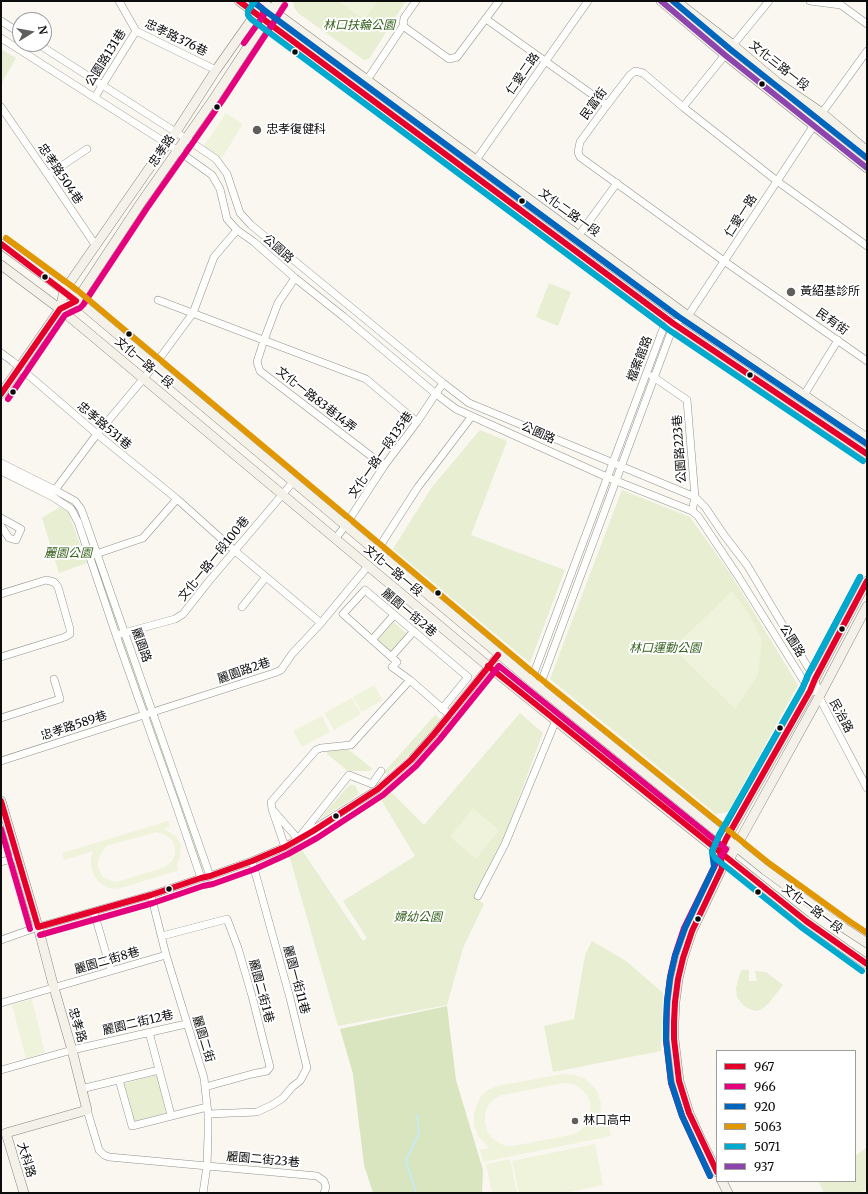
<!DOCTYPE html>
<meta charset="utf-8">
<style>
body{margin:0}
#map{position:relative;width:868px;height:1194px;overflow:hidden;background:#faf7f0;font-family:Merriweather,serif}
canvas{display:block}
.frame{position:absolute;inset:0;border:2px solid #0c0c0c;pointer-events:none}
.legend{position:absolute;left:716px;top:1050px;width:140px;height:132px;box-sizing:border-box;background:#fff;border:1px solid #9e9e9e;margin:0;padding:5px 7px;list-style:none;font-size:12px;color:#0c0c0c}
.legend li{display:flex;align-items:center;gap:8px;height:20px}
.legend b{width:20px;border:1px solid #9e9e9e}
.north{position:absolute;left:12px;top:12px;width:40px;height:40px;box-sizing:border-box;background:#fff;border:1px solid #9e9e9e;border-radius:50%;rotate:79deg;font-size:11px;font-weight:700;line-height:16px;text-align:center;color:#0c0c0c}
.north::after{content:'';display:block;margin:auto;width:14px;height:18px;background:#5f5e5c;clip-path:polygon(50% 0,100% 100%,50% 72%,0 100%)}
</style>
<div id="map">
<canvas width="868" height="1194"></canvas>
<div class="frame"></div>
<ul class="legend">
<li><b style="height:5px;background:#e4002b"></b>967</li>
<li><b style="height:5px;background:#e5007d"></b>966</li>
<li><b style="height:5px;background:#0065bd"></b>920</li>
<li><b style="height:5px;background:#e09701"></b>5063</li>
<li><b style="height:5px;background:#00a9ce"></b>5071</li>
<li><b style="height:5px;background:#8e44ad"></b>937</li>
</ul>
<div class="north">N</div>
</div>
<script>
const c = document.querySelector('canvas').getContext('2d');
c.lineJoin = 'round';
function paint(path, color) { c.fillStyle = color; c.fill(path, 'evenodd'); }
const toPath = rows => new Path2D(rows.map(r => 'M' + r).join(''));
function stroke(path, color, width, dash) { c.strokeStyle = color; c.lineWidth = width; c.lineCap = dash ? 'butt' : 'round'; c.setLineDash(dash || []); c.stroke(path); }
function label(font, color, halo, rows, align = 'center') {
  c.font = font + ' Merriweather,"Noto Sans TC",serif'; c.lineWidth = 4; c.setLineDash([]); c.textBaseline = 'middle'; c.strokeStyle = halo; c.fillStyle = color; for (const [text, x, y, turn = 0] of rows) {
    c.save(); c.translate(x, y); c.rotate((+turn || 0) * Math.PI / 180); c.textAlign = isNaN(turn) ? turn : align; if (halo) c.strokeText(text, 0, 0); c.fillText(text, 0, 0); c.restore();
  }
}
paint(toPath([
 [293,1,406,1,369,59,364,60,298,13,294,7],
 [1,49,16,58,1,84],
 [549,283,571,292,558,326,536,317],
 [480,430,507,441,471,535,565,570,530,663,393,549,432,487],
 [622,490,690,517,730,573,798,685,728,812,716,814,550,679],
 [60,507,68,512,87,563,59,573,42,518],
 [96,561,98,562,119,624,117,625,116,624,95,564],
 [394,622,407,634,391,653,377,641],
 [122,638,124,639,149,709,148,710,146,710,121,640],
 [520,713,543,733,504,837,474,897,484,904,463,948,447,1005,338,1026,289,855,302,850,363,941,367,938,343,901,415,856,380,798,390,791,424,825],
 [435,715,440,719,441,721,406,758,386,774,384,772],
 [149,720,153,721,169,769,171,777,170,778],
 [331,749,349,750,373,769,368,771,348,771,327,754,327,751],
 [349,785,354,785,356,787,358,792,358,795,319,820],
 [174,786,176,789,204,868,200,869,173,789],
 [592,941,626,961,663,993,661,1051,553,1072,544,1026,574,1019,585,955],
 [741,970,749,970,749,981,757,981,755,971,766,972,783,985,768,1004,762,1009,756,1011,749,1009,743,1005,737,997,736,988],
 [157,1075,166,1113,133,1122,123,1084],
 [867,1147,867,1189,859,1193,824,1193,819,1182,821,1181,855,1181,855,1156]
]), '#e7eed1');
paint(toPath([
 [447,1006,456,1080,483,1170,482,1193,373,1193,364,1165,353,1074,340,1029]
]), '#d8e5bf');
paint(toPath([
 [338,1,378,1,364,20],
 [226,113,243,124,222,158,204,146],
 [732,591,748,612,762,639,758,675,735,709,673,648],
 [374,685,383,700,362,712,353,697],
 [352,698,361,714,334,730,324,713],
 [322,716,330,732,302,747,293,731],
 [473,808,499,830,476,859,450,837],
 [168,821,170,827,164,829,176,836,181,845,180,859,177,864,179,870,118,889,109,888,103,885,98,881,93,874,91,866,91,857,93,851,64,860,62,853],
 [157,832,163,834,172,840,175,847,175,854,172,861,165,867,117,882,109,880,103,877,100,873,98,865,99,858,106,846],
 [32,999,45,1053,26,1059,12,1005],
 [563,1074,574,1075,584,1078,592,1085,598,1093,601,1103,600,1116,596,1128,609,1125,611,1136,483,1162,480,1150,489,1148,478,1136,474,1125,474,1114,477,1104,481,1096,488,1090,497,1086],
 [564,1083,573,1084,580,1088,586,1094,590,1102,591,1110,589,1119,585,1126,578,1132,570,1135,513,1146,506,1146,499,1143,492,1138,487,1131,485,1122,485,1114,488,1106,493,1100,502,1095],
 [595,1144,603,1185,564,1193,519,1193,512,1161],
 [510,1159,517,1193,492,1193,486,1164]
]), '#f0f3db');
stroke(toPath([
 [416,1193,406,1161,419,1133,417,1115]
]), '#c8eaf3', 2);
const street = toPath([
 [119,1,136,31,216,70],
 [810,1,841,5],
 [841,5,867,24],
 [486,19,607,105],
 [1,21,20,33],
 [403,26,449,59,457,57,499,1],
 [1,38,177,150,212,175,220,189,227,219,237,230,254,242,295,278,344,317,436,394,456,409,609,478,692,511,698,516,738,576,810,691,813,692],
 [38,44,185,138,216,159,227,174,240,213,251,225,443,383,469,403,695,497,705,507,724,535,747,565,815,679,819,697,867,788],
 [733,45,769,1],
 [367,80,403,26,404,18,416,1],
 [95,97,136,31],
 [1,107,48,175,96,246],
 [683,107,725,55],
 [476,160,588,1],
 [48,175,87,149],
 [579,235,617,183],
 [867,246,777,181,683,107,643,73,635,71,630,75,607,105,580,142,578,152,580,157,724,261,867,361],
 [295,278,278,303,264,340,257,362,260,371,384,466],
 [158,300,366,379,417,422],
 [1,353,12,361,97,434,177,499,235,551,321,623],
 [652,376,687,400,695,497,692,511],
 [804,395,838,340],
 [1,463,55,490,75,501,81,509,84,517,210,876],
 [1,471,53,497,71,509,78,522,116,635,174,799,201,878],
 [55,490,97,434,154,366,193,313,214,257,237,230],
 [1,518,21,529,16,540,9,538,1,526],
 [336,538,345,526,384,466,417,422,443,383],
 [376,552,418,487,472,416],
 [93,555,143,538,177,499],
 [1,594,46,580,54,582,58,587,70,629,70,634,65,637,1,657],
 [242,607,266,577],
 [120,634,175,619,183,614,209,581,293,482],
 [372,640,394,615],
 [391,657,414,631],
 [531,681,663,329,688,316,822,113,867,51],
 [539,688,674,324],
 [442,709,468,677,365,590,343,614,397,662,392,667,410,680,450,715],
 [1,718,60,699,54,679],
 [1,761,274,673,281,670,292,654,321,623,368,566],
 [272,809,271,802,316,750,321,748,351,745,410,680],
 [285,847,272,809,298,839,349,775,372,784,381,771],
 [1,862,18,857],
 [151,895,166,955,204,1078,208,1114,208,1135,207,1166,203,1193],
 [478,896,505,844,556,720],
 [94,912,111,971],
 [162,936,227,919,238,948,252,996,270,1067,267,1071,252,1074,205,1087],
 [1,940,38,927,151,895,201,878,210,876,252,861,285,847,298,839,378,789,411,760,434,734,498,655],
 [1,1003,166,955],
 [149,1032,171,1115],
 [1,1070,72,1050,186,1024],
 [119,1080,132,1126,207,1107],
 [81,1089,159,1070],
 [87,1110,99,1150,104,1155,109,1157,317,1176,324,1181,326,1187,324,1193],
 [208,1114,257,1112,272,1105,283,1098,292,1087,300,1081,307,1068,290,998,252,861]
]);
const secondary = toPath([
 [239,1,674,324,867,454],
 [262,1,272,10,688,316,867,438],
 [661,1,725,55,867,168],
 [676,1,733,45,778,83,822,113,867,151],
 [1,244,72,296,531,681,765,870,844,928,867,943],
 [1,265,60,309,488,666,642,790,806,921,867,964],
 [60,309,76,301,140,204,215,97,278,1],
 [1,394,60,309,64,291,148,170,176,132,216,70,259,9],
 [1,801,38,927,54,988,72,1050,87,1110,6,1133,24,1193],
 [721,857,720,852,726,839,810,691,815,679,867,581],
 [717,1172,701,1140,689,1113,679,1081,674,1039,674,1022,675,1002,678,979,683,958,692,931,722,868,729,860,736,847,819,697,867,606],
 [722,1181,728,1193]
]);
stroke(street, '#93928f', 8);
stroke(secondary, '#8a8885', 10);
stroke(street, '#fefefd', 7);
stroke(secondary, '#f4f1e9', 9);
stroke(toPath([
 [239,1,674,324,867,454],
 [1,244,76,301],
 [1,394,60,309,76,301],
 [488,666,806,921,867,964],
 [1,801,38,927],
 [38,927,151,895,201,878,210,876,252,861,285,847,313,831,378,789,411,760,434,734,498,655],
 [717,1172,689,1113,679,1081,674,1039,674,1022,675,1002,678,979,683,958,692,931,722,868,720,852,726,839,810,691,815,679,867,581]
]), '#e4002b', 6);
stroke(toPath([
 [244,43,264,15,262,8,253,1],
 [8,399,65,315,80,308,83,305,147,208,222,101,285,5],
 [1,829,30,929],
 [40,935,153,903,203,886,213,884,255,869,288,854,317,838,383,795,416,766,440,739,499,666,726,849,722,855,715,865,684,928,675,955,670,977,667,1002,666,1040,671,1083,682,1116,710,1176]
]), '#e5007d', 6);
stroke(toPath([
 [252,1,679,317,867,444],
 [673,1,730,49,867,158],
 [710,1176,682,1116,671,1082,666,1040,666,1022,667,1001,670,978,675,956,685,928,714,867,712,851,719,836,803,687,808,675,860,577]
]), '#0065bd', 6);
stroke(toPath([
 [6,238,77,290,536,675,770,864,849,921,867,933]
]), '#e09701', 6);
stroke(toPath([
 [255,1,248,11,248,15,251,19,669,330,863,461],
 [860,577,808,675,803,687,719,835,712,852,715,858,801,927,862,971]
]), '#00a9ce', 6);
stroke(toPath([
 [661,1,725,55,867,168]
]), '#8e44ad', 6);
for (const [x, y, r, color] of [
 [295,52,3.5,"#0c0c0c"],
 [762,84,3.5,"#0c0c0c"],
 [217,107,3.5,"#0c0c0c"],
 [257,130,5,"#5f5e5c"],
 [522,201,3.5,"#0c0c0c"],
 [45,277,3.5,"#0c0c0c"],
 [791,292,5,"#5f5e5c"],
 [129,334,3.5,"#0c0c0c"],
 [750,375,3.5,"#0c0c0c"],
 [13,392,3.5,"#0c0c0c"],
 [438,593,3.5,"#0c0c0c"],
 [842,629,3.5,"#0c0c0c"],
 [780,728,3.5,"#0c0c0c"],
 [336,816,3.5,"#0c0c0c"],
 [169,889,3.5,"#0c0c0c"],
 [758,892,3.5,"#0c0c0c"],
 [698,919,3.5,"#0c0c0c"],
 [575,1121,4,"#5f5e5c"]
]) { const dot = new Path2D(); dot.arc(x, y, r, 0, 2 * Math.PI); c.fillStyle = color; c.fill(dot); stroke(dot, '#fff', 1.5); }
label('italic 12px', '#37621f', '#fff', [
 ["林口扶輪公園",359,26],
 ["麗園公園",68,554],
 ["林口運動公園",665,649],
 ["婦幼公園",418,918]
]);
label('12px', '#0c0c0c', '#fff', [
 ["忠孝路376巷",176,38,26],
 ["公園路131巷",106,58,-58],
 ["文化三路一段",779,66,38],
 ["仁愛二路",523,74,-55],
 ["民富街",594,104,-54],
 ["忠孝路",162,151,-56],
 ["忠孝路504巷",60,174,56],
 ["文化二路一段",569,213,36],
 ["仁愛一路",741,216,-57],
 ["公園路",278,249,41],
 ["民有街",832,322,35],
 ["檔案館路",640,359,-69],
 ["文化一路一段",144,363,40],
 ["文化一路83巷14弄",316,400,38],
 ["忠孝路531巷",104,426,40],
 ["公園路",538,433,24],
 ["公園路223巷",680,449,-94],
 ["文化一路一段135巷",381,455,-55],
 ["文化一路一段100巷",214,559,-51],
 ["文化一路一段",393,571,40],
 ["麗園一街2巷",409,613,40],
 ["公園路",792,641,58],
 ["麗園路",141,645,70],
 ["麗園路2巷",244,671,-19],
 ["民治路",841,716,62],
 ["忠孝路589巷",74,726,-18],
 ["文化一路一段",812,909,37],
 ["麗園二街8巷",107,961,-16],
 ["麗園一街11巷",296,980,75],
 ["麗園二街1巷",261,991,75],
 ["麗園二街12巷",138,1023,-13],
 ["忠孝路",77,1025,74],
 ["麗園二街",203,1039,73],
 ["大科路",26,1160,73],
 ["麗園二街23巷",263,1160,5]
]);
label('12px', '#0c0c0c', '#fff', [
 ["忠孝復健科",266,130],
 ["黃紹基診所",800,292],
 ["林口高中",583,1121]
], 'left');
</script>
